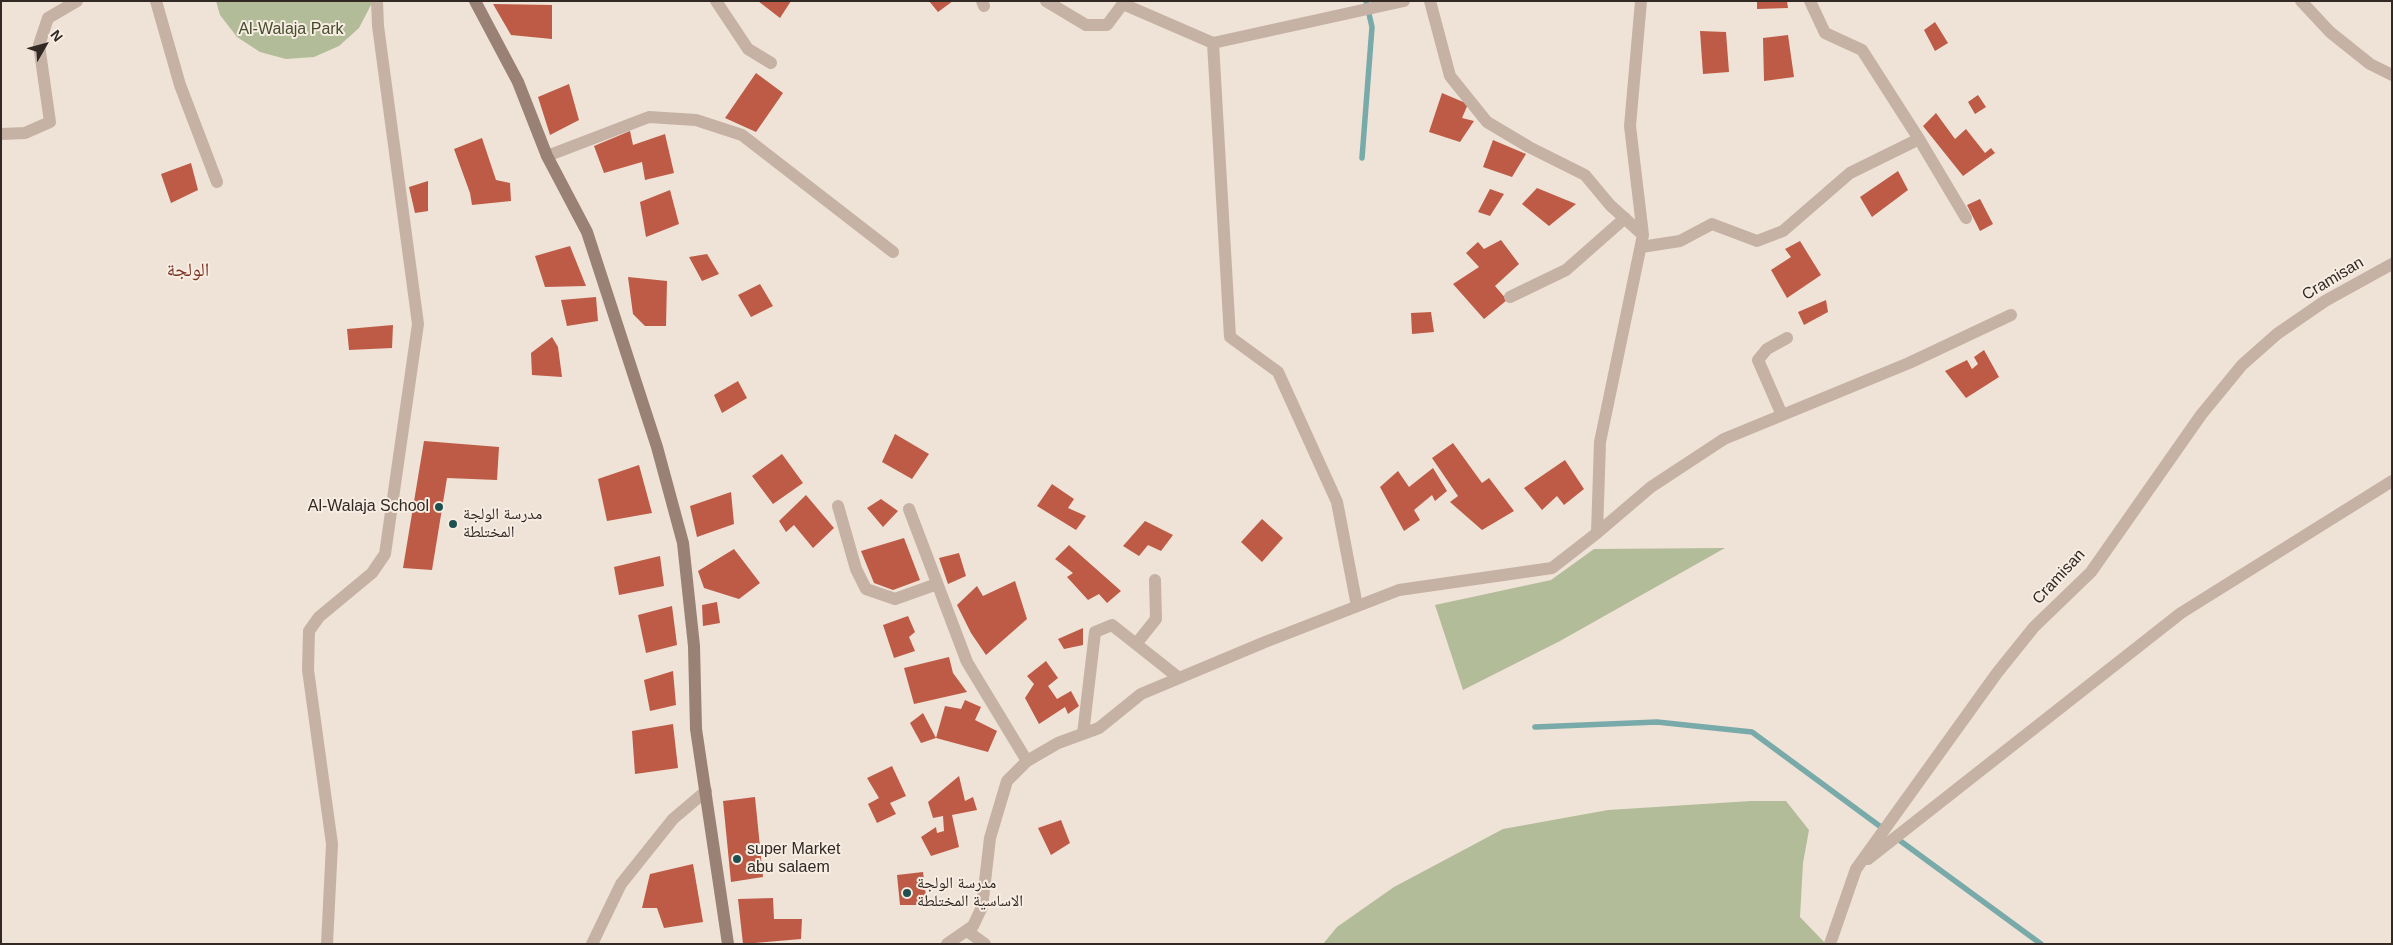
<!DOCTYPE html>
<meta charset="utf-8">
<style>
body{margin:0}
#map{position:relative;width:2393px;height:945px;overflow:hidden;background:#efe2d7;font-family:Arial,sans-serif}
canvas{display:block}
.frame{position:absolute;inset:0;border:2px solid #322925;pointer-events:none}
.north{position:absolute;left:20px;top:20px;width:50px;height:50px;-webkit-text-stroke:4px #f7ede3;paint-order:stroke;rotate:52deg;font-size:14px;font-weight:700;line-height:20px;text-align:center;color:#322925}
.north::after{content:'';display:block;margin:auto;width:18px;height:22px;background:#322925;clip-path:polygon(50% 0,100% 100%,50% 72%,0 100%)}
</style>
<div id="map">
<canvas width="2393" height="945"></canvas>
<div class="frame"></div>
<div class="north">N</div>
</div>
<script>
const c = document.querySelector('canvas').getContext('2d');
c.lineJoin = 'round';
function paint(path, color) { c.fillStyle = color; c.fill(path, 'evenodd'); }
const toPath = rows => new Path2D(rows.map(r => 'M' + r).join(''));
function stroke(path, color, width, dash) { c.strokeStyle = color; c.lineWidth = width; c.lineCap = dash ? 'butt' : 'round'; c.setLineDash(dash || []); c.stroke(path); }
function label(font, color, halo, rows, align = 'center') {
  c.font = font + ' Arial,"Noto Naskh Arabic",sans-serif'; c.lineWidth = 4; c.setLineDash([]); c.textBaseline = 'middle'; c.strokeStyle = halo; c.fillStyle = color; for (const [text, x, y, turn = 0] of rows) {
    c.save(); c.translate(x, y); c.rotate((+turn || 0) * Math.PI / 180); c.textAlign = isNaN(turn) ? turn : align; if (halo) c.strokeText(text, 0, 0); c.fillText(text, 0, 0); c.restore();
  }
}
paint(toPath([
 [216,1,373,1,359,28,339,46,314,57,286,59,260,52,237,37,220,15],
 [1725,548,1560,641,1463,690,1435,605,1551,580,1594,549],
 [1751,801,1786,801,1809,830,1803,863,1800,917,1826,944,1323,944,1337,927,1394,887,1503,829,1608,810]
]), '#b3bc99');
stroke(toPath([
 [1362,158,1372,27,1366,1],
 [1535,727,1657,722,1752,732,1885,830],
 [1895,837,2041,944]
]), '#78aaa9', 5.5);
paint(toPath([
 [758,1,791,1,780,18],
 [929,1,953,1,938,12],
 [1757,1,1787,1,1788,8,1757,9],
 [493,4,552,5,552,39,511,35],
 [1935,22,1948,43,1935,51,1924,30],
 [1700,31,1726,32,1729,72,1703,74],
 [1788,35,1794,77,1764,81,1763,38],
 [756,73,783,93,756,132,725,118],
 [569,84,579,120,550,135,538,97],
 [1442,93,1468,104,1462,118,1474,121,1460,142,1429,132],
 [1978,95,1986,107,1975,114,1968,102],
 [1936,113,1955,139,1966,129,1985,153,1991,148,1995,153,1963,176,1923,126],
 [630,131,633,145,665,134,674,173,645,180,642,162,604,173,594,146],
 [482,138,496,180,510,183,511,201,472,205,470,193,454,149],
 [1493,140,1526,154,1512,177,1483,167],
 [191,163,198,190,171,203,161,174],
 [1898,171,1908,190,1872,217,1860,197],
 [428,181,428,211,415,213,409,187],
 [1537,188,1576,204,1549,226,1522,204],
 [1490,189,1504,194,1490,216,1478,212],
 [670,190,679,224,646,237,640,202],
 [1980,199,1993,224,1980,231,1967,205],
 [1501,240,1519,264,1495,286,1507,300,1484,319,1453,284,1479,267,1466,253,1478,242,1484,249],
 [1800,241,1821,275,1787,298,1771,270,1791,257,1785,249],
 [570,246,586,286,545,287,535,256],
 [707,254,719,274,702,281,689,257],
 [628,277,667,281,666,326,645,326,633,314],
 [760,284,773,306,751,317,738,295],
 [596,297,598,321,567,326,561,300],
 [1826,300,1828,312,1804,325,1798,312],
 [1431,312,1434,332,1412,334,1411,313],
 [393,325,392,348,349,350,347,329],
 [552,337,558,347,562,377,532,375,531,353],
 [1984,350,1999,377,1966,398,1945,371,1967,360,1972,369,1978,364,1974,357],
 [738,381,747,398,722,413,714,395],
 [895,434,929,454,912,479,882,462],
 [424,441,499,447,497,480,447,478,432,570,403,568],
 [1453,443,1482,483,1489,478,1514,511,1482,530,1450,502,1458,496,1432,458],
 [782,454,803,483,773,504,752,476],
 [1565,460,1584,489,1564,505,1557,496,1542,510,1524,488],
 [639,465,652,513,607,521,598,479],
 [1433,468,1447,491,1435,501,1432,495,1414,510,1420,520,1404,531,1380,487,1398,471,1409,487],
 [1052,484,1074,499,1068,508,1086,516,1076,530,1037,506],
 [731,492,734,524,697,537,690,506],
 [806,495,834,528,813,548,794,525,786,532,779,521],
 [881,499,898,511,883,527,867,508],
 [1262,519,1283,538,1262,562,1241,542],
 [1145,521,1173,535,1161,551,1148,545,1139,556,1123,546],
 [904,538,920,580,893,590,874,583,861,551],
 [1069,545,1121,591,1107,603,1099,594,1088,600,1067,577,1073,573,1055,559],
 [734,549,760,583,739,599,704,588,698,571],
 [959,553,966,576,948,584,939,558],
 [660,556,664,586,619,595,614,567],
 [1015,581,1027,619,986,655,971,633,957,605,977,586,983,596],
 [717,602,720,623,703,626,702,605],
 [672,606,677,645,646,653,638,615],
 [908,616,915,632,909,637,915,651,894,658,883,625],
 [1083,628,1083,645,1064,649,1058,639],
 [949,657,953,673,967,692,914,704,904,668],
 [1046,661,1058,678,1048,686,1057,699,1071,691,1079,706,1068,714,1065,707,1039,724,1025,698,1034,684,1027,676],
 [673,671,676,705,650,711,644,680],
 [965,700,981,707,975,720,997,731,988,752,936,738,945,706,961,709],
 [923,713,936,738,921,743,910,723],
 [673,724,678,768,635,774,632,731],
 [892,766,906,796,890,803,896,814,877,823,868,804,879,798,867,778],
 [959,776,965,801,973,797,977,810,952,815,959,847,931,856,921,837,936,827,937,833,944,831,943,816,933,818,928,802],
 [755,797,763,877,731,882,723,801],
 [1061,820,1070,843,1051,855,1038,828],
 [693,864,703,922,664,928,657,908,642,908,650,874],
 [923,872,927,905,900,905,897,875],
 [773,898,774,919,802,919,801,939,743,944,738,899]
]), '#be5b46');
stroke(toPath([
 [156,1,180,85,217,182],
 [716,1,748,49,771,63],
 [982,1,984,6],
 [1046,1,1086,25,1107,25,1125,1],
 [1430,1,1450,76,1487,122,1529,147,1585,175,1610,205,1643,235],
 [1810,1,1825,33,1862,50,1919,139,1966,218],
 [2301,1,2330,32,2370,64,2392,75],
 [1123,4,1213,43,1404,1],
 [1213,43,1230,337,1278,372,1337,502,1357,606],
 [1,134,25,133,50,122,39,45,48,18,77,1],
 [547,156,649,117,696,120,742,135,893,252],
 [1641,247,1680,241,1712,224,1757,241,1783,231,1850,173,1919,139],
 [1510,297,1566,270,1625,218],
 [1782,415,1758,360,1767,349,1787,338],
 [838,506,856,569,866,589,895,599,937,584],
 [909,509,967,662,1027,761],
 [1597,533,1651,487,1724,439,1909,363,2011,315],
 [1136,644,1156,619,1155,580],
 [1083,734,1095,632,1112,625,1179,678],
 [1868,859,2181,613,2392,481],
 [967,931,985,944],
 [327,944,332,844,308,670,309,631,319,617,372,573,385,554,418,324,378,26,377,1],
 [592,944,621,884,673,819,706,791],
 [947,944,973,926,982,907,990,838,1007,781,1027,761,1058,743,1099,728,1141,694,1265,642,1399,590,1552,568,1597,533,1600,442,1643,235,1630,126,1641,1],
 [1830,944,1856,869,1997,673,2034,627,2091,572,2201,415,2242,365,2277,334,2325,301,2392,264]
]), '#c6b1a5', 12);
stroke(toPath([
 [475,1,518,82,547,156,587,232,657,447,683,543,694,646,696,729,728,944]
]), '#998176', 12);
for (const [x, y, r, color] of [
 [439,507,5,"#1e5050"],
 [453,524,5,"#1e5050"],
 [737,859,5,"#1e5050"],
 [907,893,5,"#1e5050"]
]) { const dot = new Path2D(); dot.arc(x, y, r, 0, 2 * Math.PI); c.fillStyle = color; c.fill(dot); stroke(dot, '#f7ede3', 2); }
label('16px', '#444e2b', '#f7ede3', [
 ["Al-Walaja Park",291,30]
]);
label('16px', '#322925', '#f7ede3', [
 ["Cramisan",2333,279,-31],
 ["Cramisan",2059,577,-47]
]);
label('16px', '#322925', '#f7ede3', [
 ["Al-Walaja School",429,507,"right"],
 ["مدرسة الولجة",463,515],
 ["المختلطة",463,533],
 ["super Market",747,850],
 ["abu salaem",747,868],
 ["مدرسة الولجة",917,884],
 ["الاساسية المختلطة",917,902]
], 'left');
label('19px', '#7c3324', '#f7ede3', [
 ["الولجة",188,271]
]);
</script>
